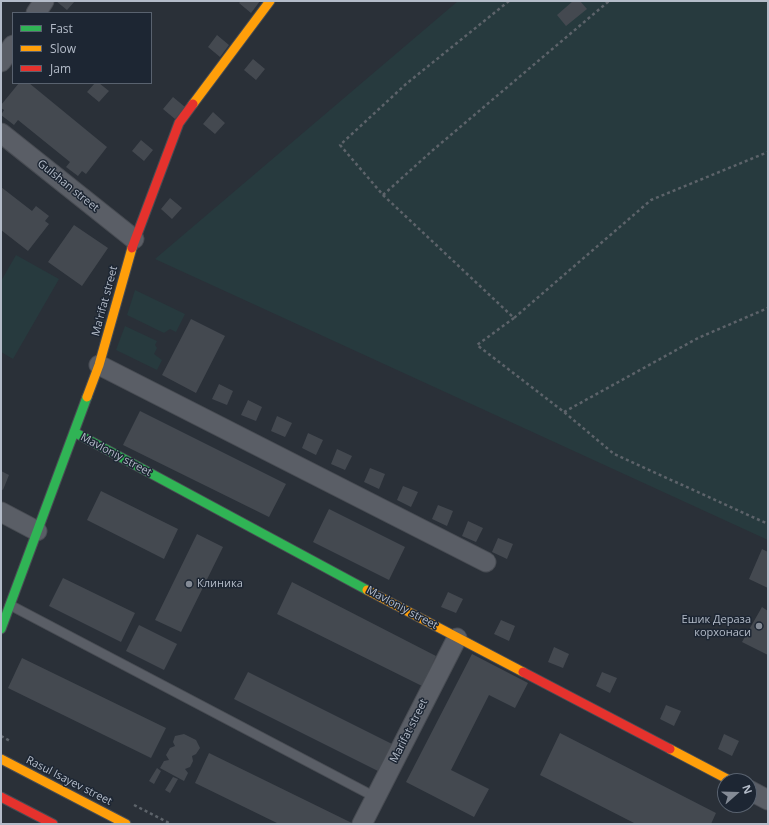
<!DOCTYPE html>
<meta charset="utf-8">
<style>
body{margin:0}
#map{position:relative;width:769px;height:825px;overflow:hidden;background:#2a3038;font-family:"Open Sans",sans-serif}
canvas{display:block}
.frame{position:absolute;inset:0;border:2px solid #b4bcc9;pointer-events:none}
.legend{position:absolute;left:12px;top:12px;width:140px;height:72px;box-sizing:border-box;background:#1d2633;border:1px solid #59626f;margin:0;padding:5px 7px;list-style:none;font-size:12px;color:#b4bcc9}
.legend li{display:flex;align-items:center;gap:8px;height:20px}
.legend b{width:20px;border:1px solid #59626f}
.north{position:absolute;left:717px;top:773px;width:40px;height:40px;box-sizing:border-box;background:#1d2633;border:1px solid #59626f;border-radius:50%;rotate:70deg;font-size:11px;font-weight:700;line-height:16px;text-align:center;color:#b4bcc9}
.north::after{content:'';display:block;margin:auto;width:14px;height:18px;background:#848b96;clip-path:polygon(50% 0,100% 100%,50% 72%,0 100%)}
</style>
<div id="map">
<canvas width="769" height="825"></canvas>
<div class="frame"></div>
<ul class="legend">
<li><b style="height:5px;background:#30b455"></b>Fast</li>
<li><b style="height:5px;background:#ff9f0a"></b>Slow</li>
<li><b style="height:5px;background:#e5322d"></b>Jam</li>
</ul>
<div class="north">N</div>
</div>
<script>
const c = document.querySelector('canvas').getContext('2d');
c.lineJoin = 'round';
function paint(path, color) { c.fillStyle = color; c.fill(path, 'evenodd'); }
const toPath = rows => new Path2D(rows.map(r => 'M' + r).join(''));
function stroke(path, color, width, dash) { c.strokeStyle = color; c.lineWidth = width; c.lineCap = dash ? 'butt' : 'round'; c.setLineDash(dash || []); c.stroke(path); }
function label(font, color, halo, rows, align = 'center') {
  c.font = font + ' "Open Sans",sans-serif'; c.lineWidth = 3; c.setLineDash([]); c.textBaseline = 'middle'; c.strokeStyle = halo; c.fillStyle = color; for (const [text, x, y, turn = 0] of rows) {
    c.save(); c.translate(x, y); c.rotate((+turn || 0) * Math.PI / 180); c.textAlign = isNaN(turn) ? turn : align; if (halo) c.strokeText(text, 0, 0); c.fillText(text, 0, 0); c.restore();
  }
}
paint(toPath([
 [458,1,768,1,768,540,155,259],
 [16,255,59,279,13,359,1,352,1,281],
 [135,290,185,314,176,332,170,329,164,333,127,315],
 [125,326,157,341,155,345,157,348,154,354,162,360,157,370,116,350]
]), '#273a3e');
paint(toPath([
 [56,1,75,1,67,10],
 [241,1,260,1,251,13,239,3],
 [573,1,580,1,587,9,566,26,557,15],
 [217,35,229,45,220,57,208,47],
 [253,59,265,69,256,80,244,70],
 [19,83,29,83,107,147,86,174,82,171,78,176,66,167,70,162,18,120,14,125,1,115,4,110,1,108,1,105],
 [95,83,99,83,109,91,99,102,87,92],
 [173,97,185,107,175,119,163,109],
 [213,112,225,123,215,134,203,124],
 [141,140,153,150,144,161,132,151],
 [1,187,32,211,36,206,49,216,45,221,49,224,28,251,1,230],
 [170,198,182,208,172,219,161,209],
 [74,225,108,248,82,286,48,262],
 [191,319,225,336,196,393,162,375],
 [219,384,233,391,227,405,212,399],
 [248,400,262,407,256,421,241,415],
 [140,411,286,484,269,517,123,445],
 [277,416,292,423,285,437,271,431],
 [308,433,323,440,316,455,302,448],
 [337,449,352,456,345,470,331,464],
 [370,468,385,474,379,489,364,482],
 [1,471,9,475,3,490,1,489],
 [403,486,418,492,411,507,397,500],
 [101,491,178,529,164,559,87,520],
 [438,505,453,511,447,526,432,519],
 [329,509,405,547,389,580,313,542],
 [468,521,483,528,476,542,462,536],
 [197,534,223,547,181,632,155,620],
 [498,538,513,544,507,559,492,552],
 [762,549,768,552,768,588,749,579],
 [63,578,135,613,121,642,49,606],
 [292,582,436,656,422,686,277,614],
 [448,592,463,599,456,613,441,607],
 [762,607,768,611,768,655,742,642],
 [501,620,515,626,509,641,494,634],
 [139,625,177,644,164,670,126,651],
 [554,647,569,654,563,668,548,662],
 [472,654,528,683,515,708,489,695,451,770,489,789,474,817,406,782],
 [22,658,166,728,151,758,8,688],
 [248,672,392,744,378,771,234,699],
 [602,672,617,678,610,693,596,686],
 [666,705,681,711,674,726,660,719],
 [560,733,716,813,711,824,636,824,540,775],
 [184,734,196,740,200,748,196,754,192,756,193,761,190,767,185,769,188,773,184,781,160,768,164,761,169,760,166,755,170,748,175,746,173,742,175,736],
 [724,734,739,741,732,756,718,749],
 [209,753,354,824,279,824,195,783],
 [157,768,161,771,154,784,149,781],
 [173,777,178,779,170,793,165,790]
]), '#444950');
const lane = toPath([
 [10,605,375,797]
]);
const street = toPath([
 [36,13,44,1],
 [1,62,13,45],
 [1,133,134,239],
 [99,365,486,562],
 [1,512,37,531],
 [749,790,768,800],
 [362,824,457,638]
]);
const fast = toPath([
 [74,432,367,590],
 [1,629,87,397]
]);
const slow = toPath([
 [193,104,270,1],
 [87,397,99,365,132,248],
 [367,590,523,672],
 [670,749,731,781],
 [1,759,126,824]
]);
const jam = toPath([
 [132,248,179,123,193,104],
 [523,672,670,749],
 [1,797,53,824]
]);
stroke(lane, '#484c53', 11);
stroke(street, '#484c53', 21);
stroke(fast, '#484c53', 11);
stroke(slow, '#484c53', 11);
stroke(jam, '#484c53', 11);
stroke(toPath([
 [509,1,406,84,340,145,383,195,514,318,651,200,768,152],
 [383,195,433,150,609,1],
 [514,318,477,345,564,412,614,454,768,524],
 [564,412,698,338,768,308],
 [1,736,10,741],
 [134,805,171,824]
]), '#5d636a', 2.5, [3, 3]);
stroke(lane, '#5a5e66', 9);
stroke(street, '#5a5e66', 19);
stroke(fast, '#30b455', 9);
stroke(slow, '#ff9f0a', 9);
stroke(jam, '#e5322d', 9);
for (const [x, y, r, color] of [
 [189,584,4,"#848b96"],
 [759,626,4,"#848b96"]
]) { const dot = new Path2D(); dot.arc(x, y, r, 0, 2 * Math.PI); c.fillStyle = color; c.fill(dot); stroke(dot, '#1d2633', 1.5); }
label('11px', '#b4bcc9', '#1d2633', [
 ["Gulshan street",68,186,39],
 ["Ma'rifat street",105,301,-75],
 ["Mavloniy street",116,455,28],
 ["Mavloniy street",402,608,28],
 ["Marifat street",409,731,-63],
 ["Rasul Isayev street",69,781,27]
]);
label('11px', '#b4bcc9', '#1d2633', [
 ["Клиника",197,584],
 ["Ешик Дераза",751,620,"right"],
 ["корхонаси",751,633,"right"]
], 'left');
</script>
